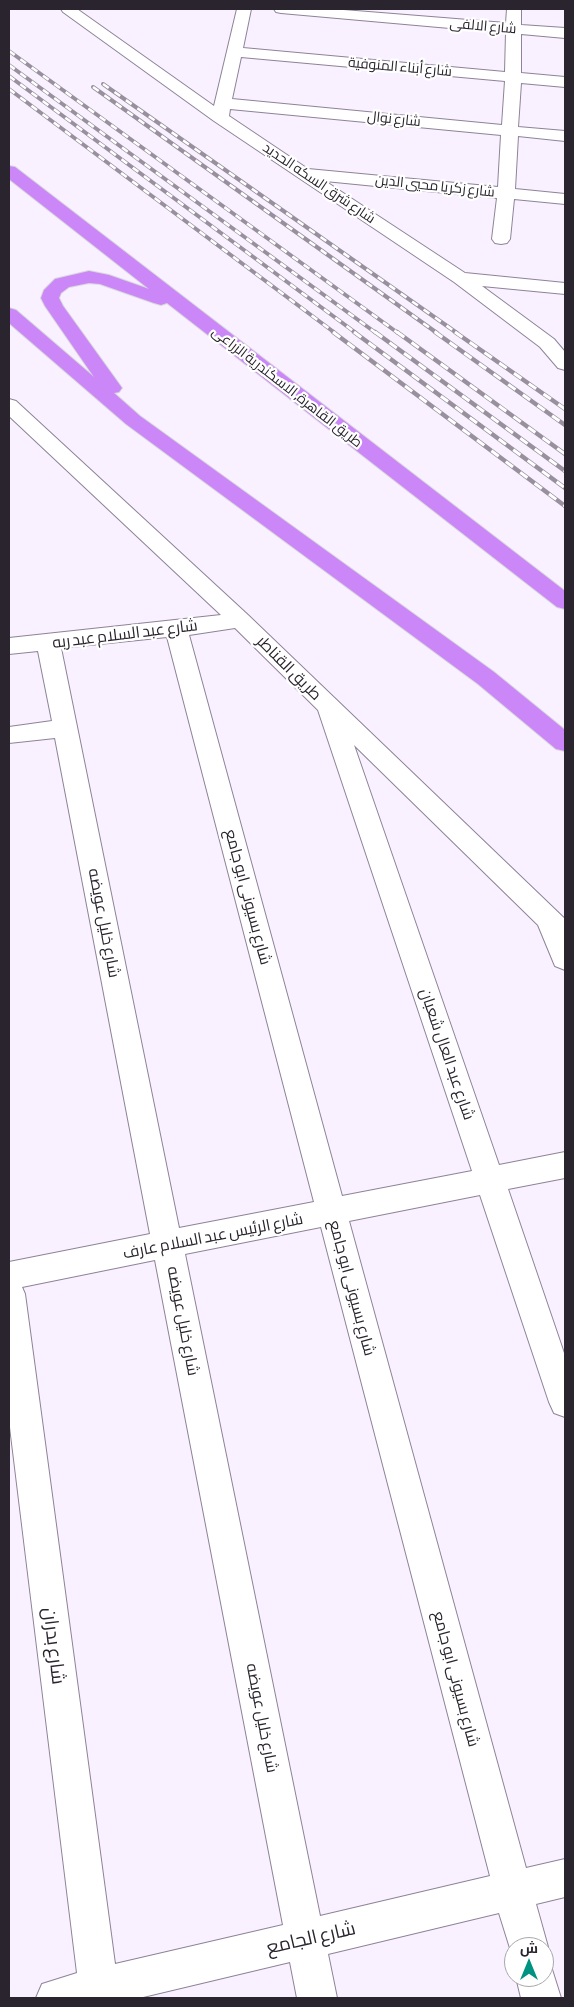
<!DOCTYPE html>
<meta charset="utf-8">
<style>
body{margin:0}
#map{position:relative;width:574px;height:2007px;overflow:hidden;background:#f9f1ff;font-family:"Asap Condensed",Cairo,sans-serif}
canvas{display:block}
.frame{position:absolute;inset:0;border:10px solid #29242d;pointer-events:none}
.north{position:absolute;left:504px;top:1937px;width:50px;height:50px;box-sizing:border-box;background:#fff;border:1px solid #a9a7ab;border-radius:50%;rotate:0deg;font-size:14px;font-weight:700;line-height:20px;text-align:center;color:#29242d}
.north::after{content:'';display:block;margin:auto;width:18px;height:22px;background:#009381;clip-path:polygon(50% 0,100% 100%,50% 72%,0 100%)}
</style>
<div id="map">
<canvas width="574" height="2007"></canvas>
<div class="frame"></div>
<div class="north">ش</div>
</div>
<script>
const c = document.querySelector('canvas').getContext('2d');
c.lineJoin = 'round';
const toPath = rows => new Path2D(rows.map(r => 'M' + r).join(''));
function stroke(path, color, width, dash) { c.strokeStyle = color; c.lineWidth = width; c.lineCap = dash ? 'butt' : 'round'; c.setLineDash(dash || []); c.stroke(path); }
function paint(path, color) { c.fillStyle = color; c.fill(path, 'evenodd'); }
function label(font, color, halo, rows, align = 'center') {
  c.font = font + ' "Asap Condensed",Cairo,sans-serif'; c.lineWidth = 4.5; c.setLineDash([]); c.textBaseline = 'middle'; c.strokeStyle = halo; c.fillStyle = color; for (const [text, x, y, turn = 0] of rows) {
    c.save(); c.translate(x, y); c.rotate((+turn || 0) * Math.PI / 180); c.textAlign = isNaN(turn) ? turn : align; if (halo) c.strokeText(text, 0, 0); c.fillText(text, 0, 0); c.restore();
  }
}
const minor = toPath([
 [61,9,77,9,214,106,237,9,251,9,243,48,505,72,506,33,281,13,276,12,274,9,331,9,506,23,507,9,521,9,521,25,565,28,565,38,521,34,521,73,565,77,565,87,521,83,518,127,565,131,565,141,518,136,515,189,565,194,565,204,514,199,510,239,507,243,501,244,495,243,492,239,497,198,325,181,465,273,565,283,565,294,482,286,554,339,565,352,565,370,558,368,540,347,454,282,214,121,63,12,61,9],
 [241,57,505,81,502,125,232,99,241,57],
 [230,109,501,135,498,187,308,169,229,116,230,109],
 [9,399,16,401,248,615,565,919,565,970,555,966,538,925,354,745,499,1165,565,1152,565,1178,508,1189,565,1356,565,1417,554,1413,549,1402,480,1195,349,1221,526,1868,565,1859,565,1897,536,1904,548,1947,544,1956,544,1947,514,1947,514,1961,499,1913,328,1954,337,1998,297,1998,290,1962,139,1998,36,1998,42,1984,77,1973,9,1419,9,1262,150,1234,55,738,9,743,9,727,52,721,38,651,9,654,9,638,221,615,9,416,9,399],
 [235,628,318,710,472,1171,342,1196,189,635,235,628],
 [167,637,314,1202,179,1228,61,648,167,637],
 [321,1227,490,1876,320,1916,185,1254,321,1227],
 [155,1260,283,1925,115,1964,25,1294,22,1287,155,1260],
 [544,1960,550,1963,561,1998,521,1998,516,1977,544,1977,544,1960]
]);
const highway = toPath([
 [9,166,15,167,565,591,565,609,557,607,167,303,161,305,154,303,100,284,89,283,69,287,61,293,59,298,63,306,122,388,119,392,114,393,140,416,494,672,565,730,565,751,556,749,478,684,126,424,9,323,9,308,16,310,94,377,45,306,41,298,44,290,55,279,89,271,109,275,149,289,9,179,9,166]
]);
stroke(minor, '#8e8397', 2);
stroke(highway, '#d8d8d9', 2);
paint(minor, '#fff');
paint(highway, '#cb87f8');
const railFar1 = toPath([
 [9,51,398,333],
 [9,65,376,333],
 [9,76,356,333],
 [103,84,457,333],
 [93,87,437,333],
 [9,89,335,333]
]);
const rail = toPath([
 [333,332,565,506],
 [354,332,565,488],
 [375,332,565,471],
 [397,332,565,454],
 [435,332,565,425],
 [455,332,565,409]
]);
stroke(railFar1, '#98919d', 4);
stroke(rail, '#98919d', 4.5);
stroke(railFar1, '#fff', 2.5, [7]);
stroke(rail, '#fff', 3, [9]);
label('14px', '#29242d', '#fff', [
 ["شارع الالفى",483,26,5],
 ["شارع أبناء المنوفية",400,67,5],
 ["شارع نوال",394,119,6],
 ["شارع شرق السكه الحديد",319,183,34],
 ["شارع زكريا محيي الدين",435,186,6],
 ["طريق القاهرة, الاسكندرية الزراعى",287,387,38]
]);
label('16px', '#29242d', '#fff', [
 ["شارع عبد السلام عبد ربه",125,634,-7],
 ["طريق القناطر",289,668,45],
 ["شارع بسيونى ابو جامع",248,897,75],
 ["شارع خليل عويضه",104,923,79],
 ["شارع عبد العال شعبان",447,1054,71],
 ["شارع الرئيس عبد السلام عارف",213,1236,-11],
 ["شارع بسيونى ابو جامع",352,1288,75],
 ["شارع خليل عويضه",183,1321,79],
 ["شارع بسيونى ابو جامع",456,1679,75],
 ["شارع خليل عويضه",262,1718,79]
]);
label('19px', '#29242d', '#fff', [
 ["شارع بدران",54,1646,83],
 ["شارع الجامع",311,1938,-13]
]);
</script>
